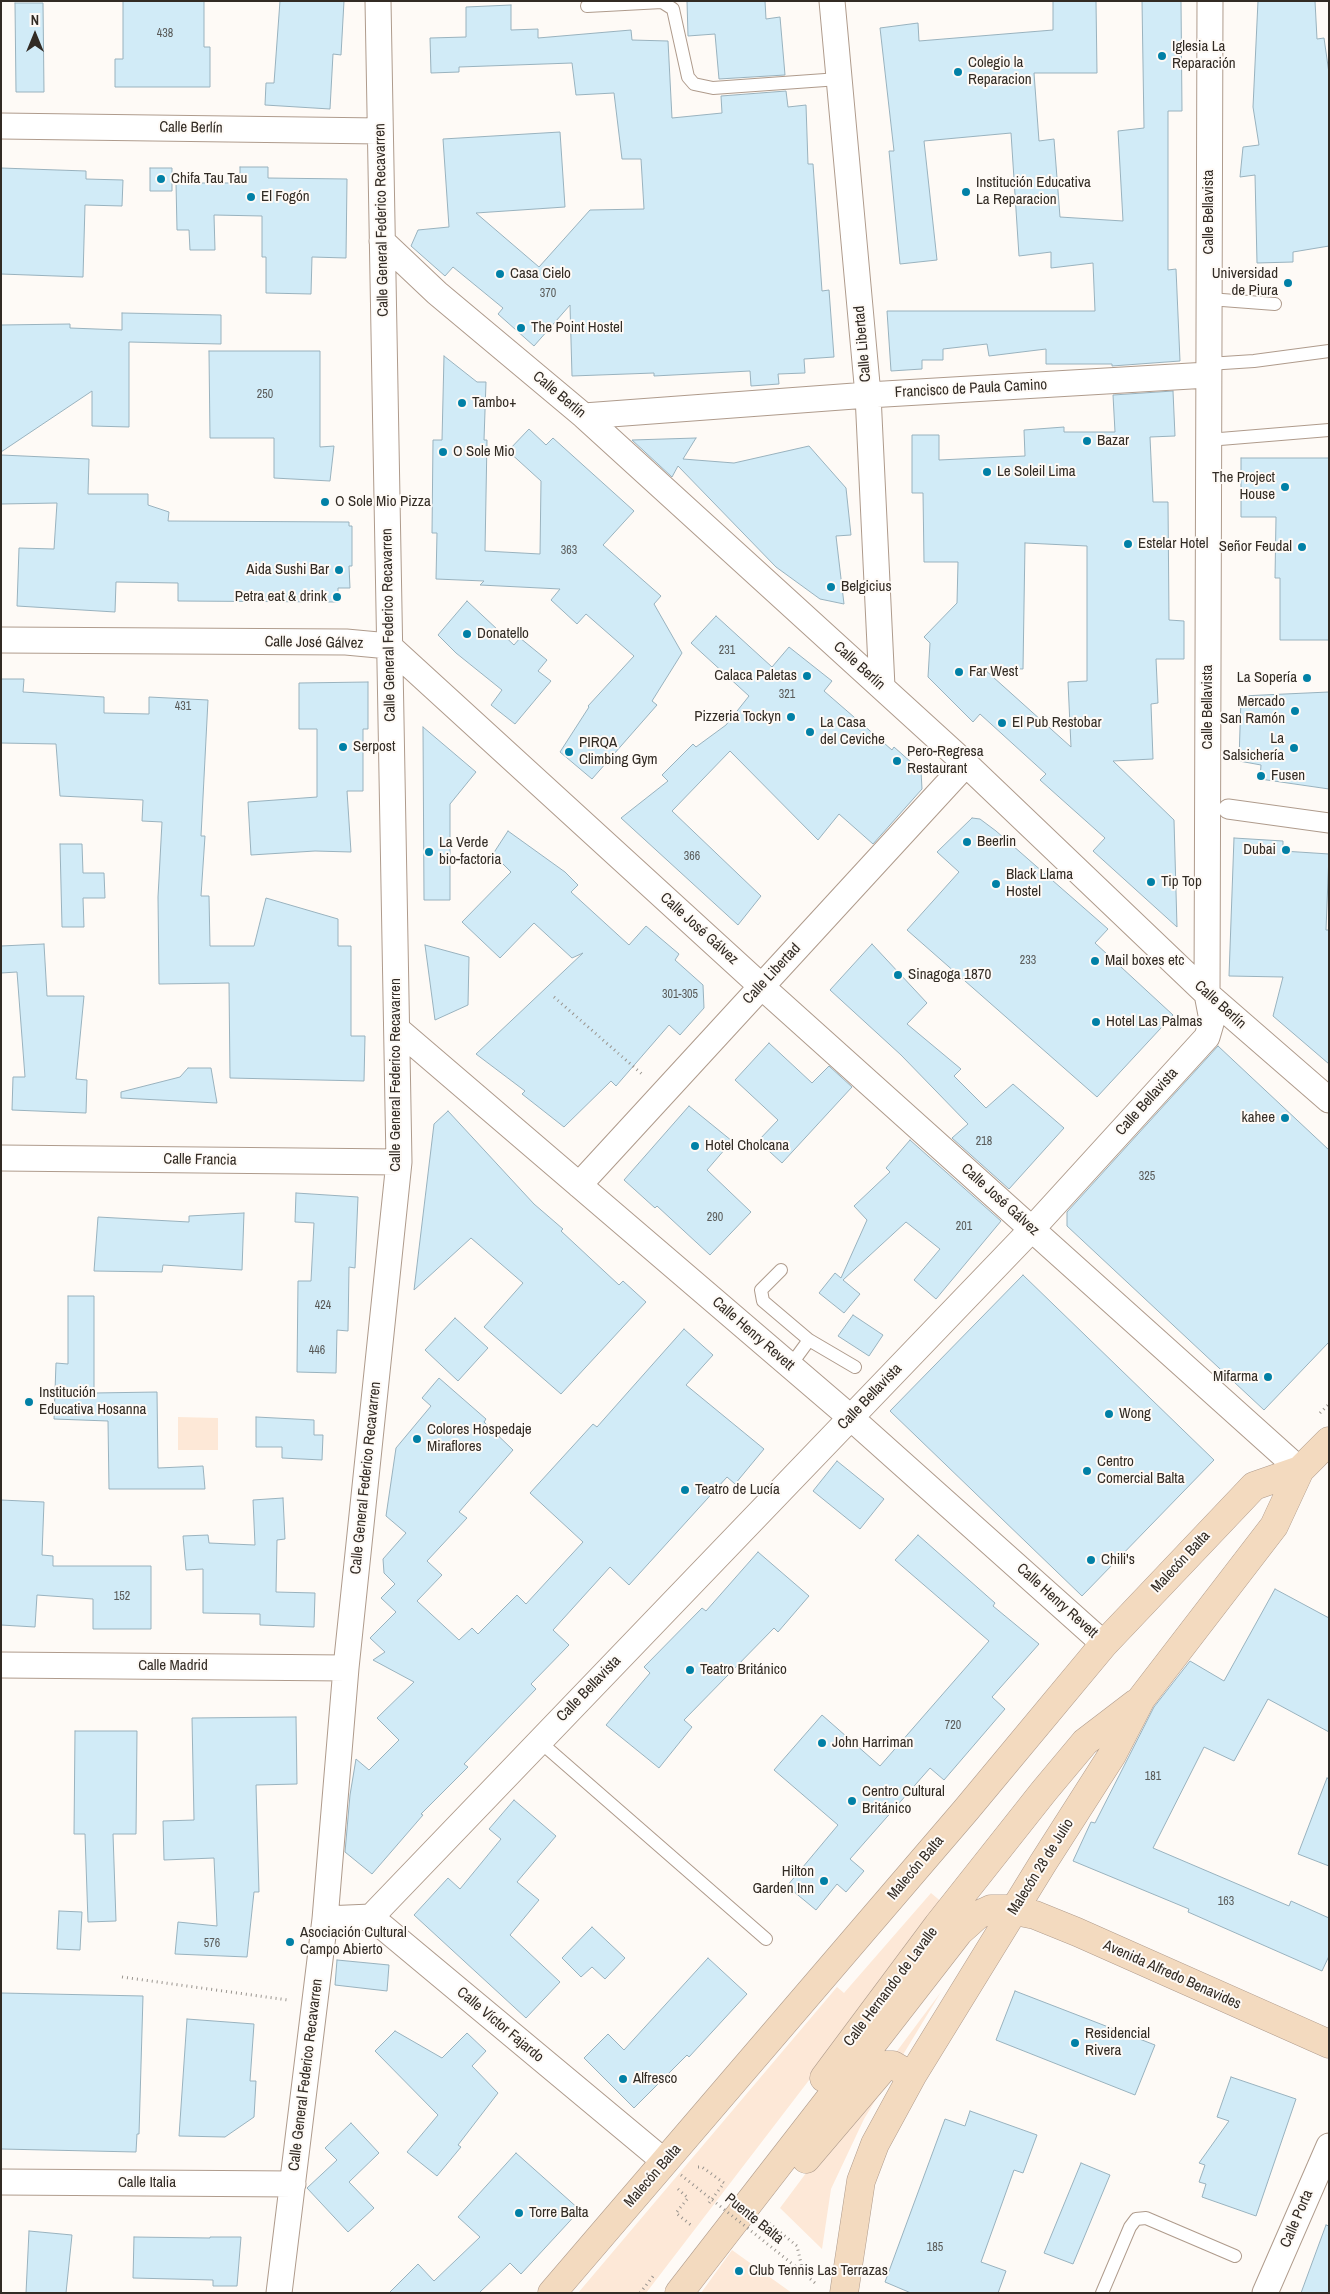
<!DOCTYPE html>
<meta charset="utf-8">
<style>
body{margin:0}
#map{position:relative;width:1330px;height:2294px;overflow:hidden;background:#fefaf6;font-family:"Archivo Narrow",sans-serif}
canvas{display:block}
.frame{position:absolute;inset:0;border:2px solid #322b24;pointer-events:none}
.north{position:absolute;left:10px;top:10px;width:50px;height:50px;-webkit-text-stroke:4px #fefaf6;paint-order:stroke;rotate:0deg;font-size:14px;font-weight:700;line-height:20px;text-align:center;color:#322b24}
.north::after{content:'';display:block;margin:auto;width:18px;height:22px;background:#322b24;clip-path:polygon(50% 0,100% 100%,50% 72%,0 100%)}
</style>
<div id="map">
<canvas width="1330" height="2294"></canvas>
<div class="frame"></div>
<div class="north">N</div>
</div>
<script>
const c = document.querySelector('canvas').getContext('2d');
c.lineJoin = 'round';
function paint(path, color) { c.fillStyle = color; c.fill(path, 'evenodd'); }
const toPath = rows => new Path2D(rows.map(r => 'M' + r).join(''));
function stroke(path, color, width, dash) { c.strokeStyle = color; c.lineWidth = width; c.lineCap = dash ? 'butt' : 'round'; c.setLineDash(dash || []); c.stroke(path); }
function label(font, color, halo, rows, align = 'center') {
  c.font = font + ' "Archivo Narrow",sans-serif'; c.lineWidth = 4; c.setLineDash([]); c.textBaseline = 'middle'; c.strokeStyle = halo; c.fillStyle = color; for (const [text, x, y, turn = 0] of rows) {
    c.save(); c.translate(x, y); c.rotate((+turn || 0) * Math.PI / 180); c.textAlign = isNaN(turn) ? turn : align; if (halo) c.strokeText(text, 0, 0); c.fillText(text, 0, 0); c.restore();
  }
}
paint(toPath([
 [178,1417,218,1418,218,1450,178,1450],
 [931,1893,944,1904,646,2293,578,2293,837,1987,844,1993],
 [941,1992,864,2119,831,2189,822,2249,780,2208],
 [732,2250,792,2293,701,2293]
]), '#fde8d7');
const building = toPath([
 [123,1,204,1,204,47,210,47,210,87,115,87,115,59,123,59,123,1],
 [280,1,344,1,341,55,333,54,330,109,265,105,266,83,274,83,280,1],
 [687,1,765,1,766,19,780,17,785,75,719,79,715,34,688,36,687,1],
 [1053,1,1096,1,1097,73,1034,73,1039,141,1054,139,1060,217,1123,221,1118,131,1144,128,1142,1,1181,1,1182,111,1168,111,1168,270,1176,269,1180,361,1112,366,1112,364,1046,364,1046,349,989,356,987,344,943,349,943,360,922,360,922,369,891,371,887,311,1095,311,1093,263,1051,268,1051,252,1019,256,1011,133,924,141,937,260,900,264,889,151,894,151,880,28,918,23,919,41,1053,30,1053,1],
 [1258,1,1315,1,1317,39,1324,38,1329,73,1329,246,1293,252,1293,262,1257,263,1255,175,1240,177,1243,147,1259,145,1253,107,1258,1],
 [15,3,43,3,44,92,16,92,15,3],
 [511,5,511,30,538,29,538,38,631,30,632,40,668,41,672,118,722,113,721,96,786,91,788,107,806,105,808,164,813,164,822,291,829,290,834,357,804,359,805,373,778,374,779,384,751,386,750,371,654,376,654,373,572,376,570,305,534,346,498,314,503,308,453,267,445,276,411,246,418,230,449,227,443,139,560,132,565,207,476,213,539,267,590,210,644,209,641,159,622,159,614,93,576,95,572,63,459,67,459,72,431,73,430,38,466,37,466,7,511,5],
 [240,167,268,167,268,178,347,179,346,258,312,257,311,294,266,293,266,257,262,257,262,216,214,215,215,250,190,250,189,230,177,230,176,183,240,183,240,167],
 [1,168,86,171,86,179,123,180,122,206,85,205,83,277,1,274,1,168],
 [150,168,172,168,172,191,150,191,150,168],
 [122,313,221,315,221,344,129,342,129,427,92,426,92,391,1,452,1,325,70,324,70,328,122,330,122,313],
 [209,351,320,351,320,447,334,446,330,481,274,478,274,438,210,438,209,351],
 [444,356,477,382,486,382,484,440,487,440,485,551,540,554,541,481,508,451,529,429,546,445,553,438,634,511,603,545,661,596,654,604,682,653,652,701,657,705,592,779,560,752,589,707,588,706,634,656,586,614,577,624,551,600,560,589,480,585,484,581,436,579,437,533,432,533,433,440,442,440,444,356],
 [1173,391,1175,436,1150,437,1153,502,1168,502,1169,620,1184,621,1184,659,1156,659,1158,703,1151,704,1153,759,1113,761,1174,820,1177,927,1093,851,1105,838,1040,780,1046,774,980,714,973,722,928,677,930,643,924,637,957,603,958,562,924,562,923,493,912,493,912,435,939,435,939,460,1025,456,1024,430,1064,427,1064,432,1115,432,1113,395,1173,391],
 [1025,543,1087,546,1087,681,1068,682,1071,747,983,668,1023,669,1025,543],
 [696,438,683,459,734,463,809,446,846,488,851,535,836,536,844,604,820,599,776,567,678,466,672,477,632,440,696,438],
 [1,455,89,459,88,494,148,494,148,505,169,512,168,521,349,522,349,526,352,526,352,566,349,566,350,588,338,588,338,602,178,601,178,583,116,582,115,612,17,606,19,548,54,549,57,503,1,504,1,455],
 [1241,458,1329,458,1329,640,1280,640,1280,578,1275,578,1276,517,1241,517,1241,458],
 [467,601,514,645,520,638,547,660,538,671,551,681,515,724,491,705,502,690,456,653,438,635,467,601],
 [716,616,772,667,789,647,832,681,824,691,892,750,894,747,921,771,922,789,873,844,839,814,818,840,730,751,672,811,761,896,738,925,621,818,668,781,662,775,693,744,696,747,726,725,749,696,691,643,716,616],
 [1,679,24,679,23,692,104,697,104,713,149,714,149,697,208,700,201,836,205,836,201,896,209,896,210,946,254,946,266,898,338,919,338,946,351,946,351,1036,365,1036,364,1081,230,1078,229,983,159,984,158,897,162,822,142,821,143,800,60,796,56,744,1,743,1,679],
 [368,682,368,729,363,729,363,791,347,791,351,852,315,851,251,855,248,802,317,797,317,729,299,729,299,683,368,682],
 [1329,692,1329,789,1260,779,1261,765,1239,761,1241,696,1329,692],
 [423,727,476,772,450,804,450,900,424,900,423,727],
 [972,818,980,819,996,831,1108,929,1095,943,1173,1015,1097,1097,907,930,959,872,937,852,972,818],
 [508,831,565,872,578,885,571,892,629,945,646,926,679,954,675,960,703,985,704,1008,680,1035,669,1025,616,1086,611,1081,564,1127,522,1094,525,1091,476,1054,583,953,572,958,534,923,500,958,462,922,511,872,493,854,508,831],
 [1234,838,1283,841,1283,851,1329,854,1326,930,1329,930,1329,1064,1273,1016,1283,977,1229,976,1234,838],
 [60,844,82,844,83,873,104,873,105,898,83,898,84,927,62,927,60,844],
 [44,944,47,996,84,996,76,1079,87,1080,86,1113,12,1110,13,1077,25,1077,17,972,1,973,1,946,44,944],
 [872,944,927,1003,907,1024,961,1069,954,1076,986,1108,1013,1084,1064,1128,1009,1189,952,1138,968,1124,901,1055,830,990,872,944],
 [425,945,469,957,468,1005,435,1020,425,945],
 [769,1043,812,1083,829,1066,852,1087,782,1163,758,1141,778,1120,735,1080,769,1043],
 [1218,1046,1329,1150,1329,1342,1264,1410,1067,1226,1067,1212,1218,1046],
 [188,1068,211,1068,217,1103,121,1098,121,1092,180,1077,188,1068],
 [689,1106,732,1141,707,1170,751,1212,710,1255,657,1206,655,1208,624,1180,689,1106],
 [448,1111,534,1204,563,1229,561,1231,619,1285,623,1281,646,1302,561,1394,484,1327,523,1283,471,1238,414,1290,434,1124,448,1111],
 [910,1140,1001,1221,936,1299,914,1280,940,1249,906,1222,843,1280,860,1294,844,1313,819,1293,835,1273,841,1278,867,1220,854,1206,890,1172,886,1168,910,1140],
 [296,1193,358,1197,355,1268,349,1267,348,1331,337,1330,336,1373,297,1372,298,1281,311,1281,314,1223,295,1222,296,1193],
 [244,1213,242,1270,163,1265,162,1272,94,1271,98,1217,189,1222,189,1216,244,1213],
 [1023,1275,1214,1460,1082,1596,890,1411,1023,1275],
 [68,1296,94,1296,94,1393,157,1392,158,1468,203,1466,205,1489,109,1489,108,1421,54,1419,56,1363,68,1364,68,1296],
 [853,1315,883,1335,869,1356,838,1336,853,1315],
 [455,1318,488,1348,458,1381,425,1350,455,1318],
 [684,1329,713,1355,686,1385,764,1449,735,1484,727,1477,629,1585,610,1567,553,1630,569,1645,531,1684,536,1689,464,1764,468,1767,421,1814,423,1815,372,1874,345,1852,350,1795,356,1759,369,1770,399,1740,377,1718,414,1682,373,1660,385,1652,370,1638,396,1612,381,1598,395,1584,384,1573,383,1559,406,1533,386,1516,396,1448,431,1406,422,1398,439,1378,486,1419,484,1422,513,1450,459,1512,467,1518,427,1561,442,1575,417,1601,459,1640,472,1628,478,1634,517,1595,526,1604,583,1542,530,1493,593,1424,597,1427,684,1329],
 [256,1417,314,1420,314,1435,323,1435,322,1460,282,1458,282,1447,256,1447,256,1417],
 [837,1461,884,1499,860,1529,813,1491,837,1461],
 [283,1498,285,1539,277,1540,276,1592,315,1593,314,1627,260,1625,260,1614,203,1613,203,1569,186,1570,183,1536,208,1535,209,1543,255,1545,253,1500,283,1498],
 [1,1500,44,1502,42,1555,53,1556,53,1566,151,1566,151,1629,93,1629,93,1599,37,1595,35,1627,1,1625,1,1500],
 [918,1535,995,1603,993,1606,1039,1644,992,1697,1005,1709,944,1780,930,1768,850,1859,864,1871,846,1892,837,1884,816,1910,787,1886,838,1825,774,1770,822,1715,880,1766,989,1641,895,1560,918,1535],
 [758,1552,809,1596,778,1632,774,1628,684,1720,692,1727,659,1768,606,1725,650,1673,644,1667,702,1608,706,1611,758,1552],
 [1275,1589,1329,1618,1329,1732,1268,1699,1234,1761,1204,1747,1153,1848,1289,1906,1291,1901,1329,1918,1329,1956,1322,1971,1188,1912,1189,1909,1073,1861,1091,1822,1095,1823,1154,1707,1190,1661,1224,1681,1275,1589],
 [296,1717,297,1784,256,1785,259,1892,254,1892,247,1957,175,1954,178,1922,217,1926,214,1858,164,1860,163,1821,194,1820,192,1718,296,1717],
 [75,1731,137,1731,136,1834,113,1834,116,1921,88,1922,85,1834,74,1834,75,1731],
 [1327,1778,1329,1779,1329,1866,1298,1854,1327,1778],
 [514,1800,556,1836,517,1882,539,1900,510,1935,560,1982,526,2018,414,1915,448,1878,460,1889,501,1839,489,1829,514,1800],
 [59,1911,82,1912,80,1950,57,1949,59,1911],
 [592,1927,625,1958,605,1979,592,1967,581,1977,562,1958,592,1927],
 [708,1958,747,1994,689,2057,687,2055,634,2108,584,2058,608,2034,624,2050,708,1958],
 [337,1960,389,1965,387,1991,335,1985,337,1960],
 [1015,1991,1155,2045,1135,2095,996,2040,1015,1991],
 [1,1993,143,1996,139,2134,137,2134,136,2152,1,2149,1,1993],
 [187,2019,254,2024,250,2081,256,2081,254,2117,225,2137,179,2136,187,2019],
 [395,2031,442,2058,467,2033,486,2051,472,2066,498,2093,458,2145,461,2147,437,2176,407,2152,438,2115,375,2051,395,2031],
 [1231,2077,1296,2099,1256,2216,1202,2197,1206,2184,1199,2182,1205,2165,1199,2163,1229,2121,1217,2117,1231,2077],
 [970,2111,1037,2135,1023,2173,1014,2170,981,2262,1006,2271,998,2293,911,2293,885,2282,945,2119,965,2126,970,2111],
 [351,2123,379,2153,349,2182,374,2208,348,2232,307,2188,337,2160,325,2148,351,2123],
 [516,2153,580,2210,521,2274,510,2263,479,2293,389,2293,418,2264,434,2281,480,2237,458,2217,516,2153],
 [1081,2163,1110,2175,1073,2264,1044,2253,1081,2163],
 [1326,2225,1329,2226,1329,2293,1301,2293,1326,2225],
 [29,2231,72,2235,66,2293,26,2293,29,2231],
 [134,2237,210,2238,210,2237,241,2237,237,2286,213,2286,213,2280,133,2278,134,2237]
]);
paint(building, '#d1ebf7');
stroke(building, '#99b2be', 1);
const service = toPath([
 [587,6,662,2,673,9,688,77,694,84,713,88,839,79],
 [1209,299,1275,304],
 [1208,364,1254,361,1329,351],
 [1208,440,1329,430],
 [781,1270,761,1290,763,1301,809,1340,855,1367],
 [790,1366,809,1340],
 [539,1741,766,1939],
 [1102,2293,1130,2227,1136,2219,1146,2218,1235,2256]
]);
const pedestrian = toPath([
 [1228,809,1329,823]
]);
const minor = toPath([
 [832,1,868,395,882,687],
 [1,126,380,131],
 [382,241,437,293,584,416,966,764,1207,994,1329,1100],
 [584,416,868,395,1208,375],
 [1,640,346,642,389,646,761,986,1300,1470],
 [397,1029,850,1417,1104,1644],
 [1,1158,399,1162],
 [579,1185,966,764],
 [1,1665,346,1668],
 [371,1917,1032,1229,1207,1037,1212,1020,1207,994,1210,1],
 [325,1919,371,1917,665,2162],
 [1,2182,293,2184],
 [279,2293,325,1919,346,1668,399,1162,378,1],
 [1265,2293,1329,2146]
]);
const secondary = toPath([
 [824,2078,938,1925,1044,1791,1085,1742,1136,1703],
 [806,2159,886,2065,893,2065,912,2076],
 [552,2293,966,1810,1104,1644,1254,1486,1300,1470],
 [679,2293,959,1932,978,1915,991,1909,1006,1909,1035,1915,1077,1932,1329,2044],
 [844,2293,861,2181,875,2144,912,2076,1043,1863,1112,1755,1141,1699,1274,1526,1300,1470,1329,1441]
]);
stroke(service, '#af9b8c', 14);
stroke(pedestrian, '#af9b8c', 21);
stroke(minor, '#af9b8c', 27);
stroke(secondary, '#af9b8c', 29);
stroke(toPath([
 [554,997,643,1075],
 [1320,1413,1329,1404],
 [122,1977,288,2000],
 [698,2167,702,2167,724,2183,709,2203],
 [678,2189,688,2198,676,2213,692,2226],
 [769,2223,797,2246,803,2272],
 [795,2266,815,2283],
 [640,2293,654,2275]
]), '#99948e', 3, [1, 4]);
stroke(service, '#fff', 12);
stroke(pedestrian, '#fff', 19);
stroke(minor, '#fff', 25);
stroke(secondary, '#f3dabf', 28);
stroke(toPath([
 [681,2175,795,2266]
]), '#99948e', 3, [1, 4]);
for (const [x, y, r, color] of [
 [1162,56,5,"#0180a6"],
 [958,72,5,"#0180a6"],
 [161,179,5,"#0180a6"],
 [966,192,5,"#0180a6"],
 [251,197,5,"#0180a6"],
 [500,274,5,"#0180a6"],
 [1288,283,5,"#0180a6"],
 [521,328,5,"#0180a6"],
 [462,403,5,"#0180a6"],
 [1087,441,5,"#0180a6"],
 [443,452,5,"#0180a6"],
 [987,472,5,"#0180a6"],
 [1285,487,5,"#0180a6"],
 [325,502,5,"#0180a6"],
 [1128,544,5,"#0180a6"],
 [1302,547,5,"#0180a6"],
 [339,570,5,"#0180a6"],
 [831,587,5,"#0180a6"],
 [337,597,5,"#0180a6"],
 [467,634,5,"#0180a6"],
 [959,672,5,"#0180a6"],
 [807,676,5,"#0180a6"],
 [1307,678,5,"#0180a6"],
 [1295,711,5,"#0180a6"],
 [791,717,5,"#0180a6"],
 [1002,723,5,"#0180a6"],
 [810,732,5,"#0180a6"],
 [343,747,5,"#0180a6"],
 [1294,748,5,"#0180a6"],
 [569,752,5,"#0180a6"],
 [897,761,5,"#0180a6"],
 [1261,776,5,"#0180a6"],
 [967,842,5,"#0180a6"],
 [1286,850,5,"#0180a6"],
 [429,852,5,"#0180a6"],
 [1151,882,5,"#0180a6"],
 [996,884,5,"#0180a6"],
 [1095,961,5,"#0180a6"],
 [898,975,5,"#0180a6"],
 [1096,1022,5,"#0180a6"],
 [1285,1118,5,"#0180a6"],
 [695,1146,5,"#0180a6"],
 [1268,1377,5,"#0180a6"],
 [29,1402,5,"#0180a6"],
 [1109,1414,5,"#0180a6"],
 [417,1439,5,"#0180a6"],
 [1087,1471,5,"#0180a6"],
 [685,1490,5,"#0180a6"],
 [1091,1560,5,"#0180a6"],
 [690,1670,5,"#0180a6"],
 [822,1743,5,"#0180a6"],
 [852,1801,5,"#0180a6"],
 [824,1881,5,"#0180a6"],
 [290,1942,5,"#0180a6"],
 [1075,2043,5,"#0180a6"],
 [623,2079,5,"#0180a6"],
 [519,2213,5,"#0180a6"],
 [739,2271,5,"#0180a6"]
]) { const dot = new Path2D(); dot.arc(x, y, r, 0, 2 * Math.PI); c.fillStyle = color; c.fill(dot); stroke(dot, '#fefaf6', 2); }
label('12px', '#5a5b59', null, [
 ["438",165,34],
 ["370",548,294],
 ["250",265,395],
 ["363",569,551],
 ["231",727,651],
 ["321",787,695],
 ["431",183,707],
 ["366",692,857],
 ["233",1028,961],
 ["301-305",680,995],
 ["218",984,1142],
 ["325",1147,1177],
 ["290",715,1218],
 ["201",964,1227],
 ["424",323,1306],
 ["446",317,1351],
 ["152",122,1597],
 ["720",953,1726],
 ["181",1153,1777],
 ["163",1226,1902],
 ["576",212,1944],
 ["185",935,2248]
]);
label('15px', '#322b24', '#fefaf6', [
 ["Iglesia La",1172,47],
 ["Reparación",1172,64],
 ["Colegio la",968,63],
 ["Reparacion",968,80],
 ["Chifa Tau Tau",171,179],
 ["Institución Educativa",976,183],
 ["La Reparacion",976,200],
 ["El Fogón",261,197],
 ["Casa Cielo",510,274],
 ["Universidad",1278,274,"right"],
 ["de Piura",1278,291,"right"],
 ["The Point Hostel",531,328],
 ["Tambo+",472,403],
 ["Bazar",1097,441],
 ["O Sole Mio",453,452],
 ["Le Soleil Lima",997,472],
 ["The Project",1275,478,"right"],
 ["House",1275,495,"right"],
 ["O Sole Mio Pizza",335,502],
 ["Estelar Hotel",1138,544],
 ["Señor Feudal",1292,547,"right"],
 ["Aida Sushi Bar",329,570,"right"],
 ["Belgicius",841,587],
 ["Petra eat & drink",327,597,"right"],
 ["Donatello",477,634],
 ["Far West",969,672],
 ["Calaca Paletas",797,676,"right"],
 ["La Sopería",1297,678,"right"],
 ["Mercado",1285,702,"right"],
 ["San Ramón",1285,719,"right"],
 ["Pizzeria Tockyn",781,717,"right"],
 ["La Casa",820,723],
 ["del Ceviche",820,740],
 ["El Pub Restobar",1012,723],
 ["La",1284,739,"right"],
 ["Salsichería",1284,756,"right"],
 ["PIRQA",579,743],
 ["Climbing Gym",579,760],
 ["Serpost",353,747],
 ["Pero-Regresa",907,752],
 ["Restaurant",907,769],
 ["Fusen",1271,776],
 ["Beerlin",977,842],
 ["La Verde",439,843],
 ["bio-factoria",439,860],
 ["Dubai",1276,850,"right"],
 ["Black Llama",1006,875],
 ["Hostel",1006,892],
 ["Tip Top",1161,882],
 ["Mail boxes etc",1105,961],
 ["Sinagoga 1870",908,975],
 ["Hotel Las Palmas",1106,1022],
 ["kahee",1275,1118,"right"],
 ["Hotel Cholcana",705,1146],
 ["Mifarma",1258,1377,"right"],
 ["Institución",39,1393],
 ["Educativa Hosanna",39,1410],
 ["Wong",1119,1414],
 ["Colores Hospedaje",427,1430],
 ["Miraflores",427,1447],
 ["Centro",1097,1462],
 ["Comercial Balta",1097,1479],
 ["Teatro de Lucía",695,1490],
 ["Chili's",1101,1560],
 ["Teatro Británico",700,1670],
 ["John Harriman",832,1743],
 ["Centro Cultural",862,1792],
 ["Británico",862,1809],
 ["Hilton",814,1872,"right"],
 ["Garden Inn",814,1889,"right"],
 ["Asociación Cultural",300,1933],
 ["Campo Abierto",300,1950],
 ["Residencial",1085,2034],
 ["Rivera",1085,2051],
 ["Alfresco",633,2079],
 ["Torre Balta",529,2213],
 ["Club Tennis Las Terrazas",749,2271]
], 'left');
label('15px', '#322b24', '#fefaf6', [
 ["Calle Berlín",191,128,1],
 ["Calle Bellavista",1209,212,-90],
 ["Calle General Federico Recavarren",382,220,-91],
 ["Calle Libertad",863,344,-95],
 ["Francisco de Paula Camino",971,389,-3],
 ["Calle Berlín",559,395,40],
 ["Calle General Federico Recavarren",389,625,-91],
 ["Calle José Gálvez",314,643,1],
 ["Calle Berlín",859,666,42],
 ["Calle Bellavista",1208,707,-90],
 ["Calle José Gálvez",699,929,42],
 ["Calle Libertad",772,974,-47],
 ["Calle Berlín",1220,1005,42],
 ["Calle General Federico Recavarren",396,1075,-90],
 ["Calle Bellavista",1147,1102,-48],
 ["Calle Francia",200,1160,1],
 ["Calle José Gálvez",1000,1200,42],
 ["Calle Henry Revett",753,1334,41],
 ["Calle Bellavista",870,1397,-46],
 ["Calle General Federico Recavarren",366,1478,-84],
 ["Malecón Balta",1181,1562,-47],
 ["Calle Henry Revett",1057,1601,42],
 ["Calle Madrid",173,1666],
 ["Calle Bellavista",589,1689,-46],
 ["Malecón 28 de Julio",1041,1867,-58],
 ["Malecón Balta",916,1868,-50],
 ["Avenida Alfredo Benavides",1172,1975,24],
 ["Calle Hernando de Lavalle",891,1987,-53],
 ["Calle Víctor Fajardo",500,2025,40],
 ["Calle General Federico Recavarren",306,2075,-83],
 ["Malecón Balta",653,2176,-49],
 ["Calle Italia",147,2183],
 ["Puente Balta",754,2219,39],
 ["Calle Porta",1297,2219,-67]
]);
</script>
